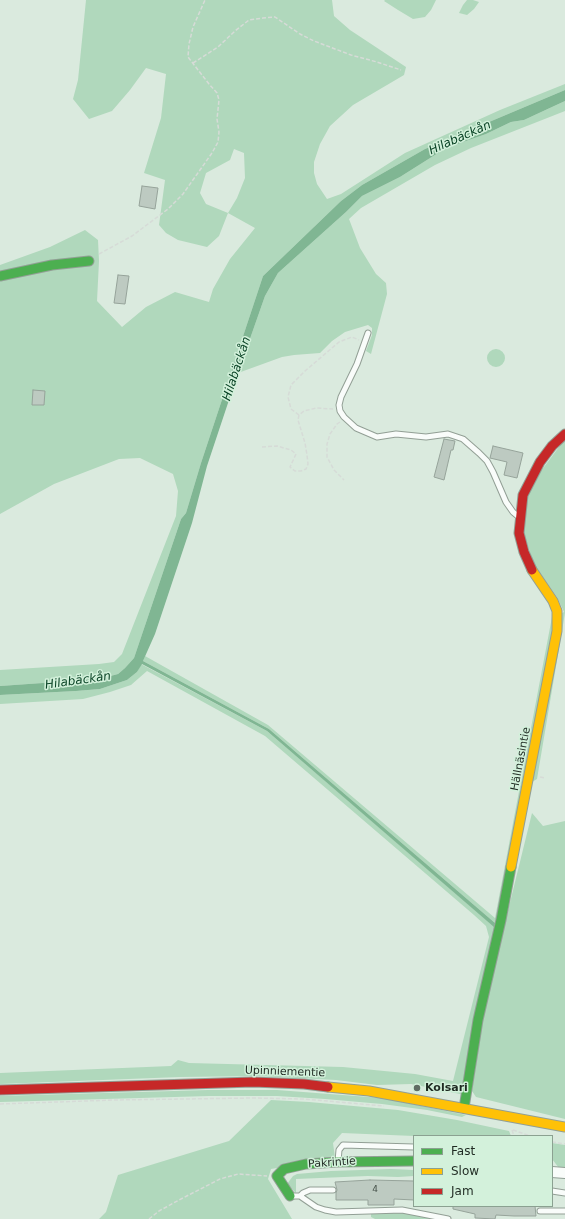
<!DOCTYPE html>
<meta charset="utf-8">
<style>
body{margin:0}
#map{position:relative;width:565px;height:1219px;overflow:hidden;background:#daeade;font-family:"DejaVu Sans",sans-serif}
canvas{display:block}
.legend{position:absolute;left:413px;top:1135px;width:140px;height:72px;box-sizing:border-box;background:#d3f1db;border:1px solid #8ba191;margin:0;padding:5px 7px;list-style:none;font-size:12px;color:#1f2a22}
.legend li{display:flex;align-items:center;gap:8px;height:20px}
.legend b{width:20px;border:1px solid #8ba191}
</style>
<div id="map">
<canvas width="565" height="1219"></canvas>
<ul class="legend">
<li><b style="height:5px;background:#4caf50"></b>Fast</li>
<li><b style="height:5px;background:#ffc107"></b>Slow</li>
<li><b style="height:5px;background:#c62828"></b>Jam</li>
</ul>
</div>
<script>
const c = document.querySelector('canvas').getContext('2d');
c.lineJoin = 'round';
function paint(path, color) { c.fillStyle = color; c.fill(path, 'evenodd'); }
const toPath = rows => new Path2D(rows.map(r => 'M' + r).join(''));
function stroke(path, color, width, dash) { c.strokeStyle = color; c.lineWidth = width; c.lineCap = dash ? 'butt' : 'round'; c.setLineDash(dash || []); c.stroke(path); }
function label(font, color, halo, rows, align = 'center') {
  c.font = font + ' "DejaVu Sans",sans-serif'; c.lineWidth = 3; c.setLineDash([]); c.textBaseline = 'middle'; c.strokeStyle = halo; c.fillStyle = color; for (const [text, x, y, turn = 0] of rows) {
    c.save(); c.translate(x, y); c.rotate((+turn || 0) * Math.PI / 180); c.textAlign = isNaN(turn) ? turn : align; if (halo) c.strokeText(text, 0, 0); c.fillText(text, 0, 0); c.restore();
  }
}
paint(toPath([
 [86,0,332,0,334,16,350,30,406,67,404,75,353,105,330,126,320,144,314,162,314,173,317,184,327,199,341,194,405,153,500,110,565,84,565,90,425,149,362,185,341,201,263,276,201,463,186,513,181,519,134,658,125,668,118,674,99,679,0,686,0,670,99,664,114,662,122,654,176,516,178,491,173,474,140,458,119,459,54,484,0,514,0,265,50,247,85,230,98,240,99,261,97,301,122,327,146,307,175,292,209,302,213,289,230,259,255,228,228,213,219,236,207,247,178,240,166,233,159,225,165,180,144,173,161,118,166,74,146,68,130,90,112,111,89,119,73,99,78,80],
 [234,149,244,153,245,178,237,198,228,213,206,204,200,193,206,173,230,160],
 [385,0,436,0,431,10,425,17,413,19,398,10,384,1],
 [467,0,473,0,479,2,474,9,467,15,459,13,463,5],
 [565,101,565,111,471,148,435,165,361,208,349,219,360,248,376,274,386,283,387,294,371,354,366,351,372,335,372,328,368,325,345,332,332,341,320,353,294,355,282,357,238,373,265,296,278,273,346,212,362,196,400,177,446,148,486,134,511,122,524,120],
 '487 358a9 9 0 1 1 18 0a9 9 0 1 1-18 0Z',
 [565,439,565,613,537,779,532,782,560,614,564,612,557,597,534,564,523,531,528,496,541,471],
 [552,617,554,625,552,645,523,803,476,1022,466,1077,467,1086,464,1093,460,1094,421,1086,411,1084,377,1085,336,1080,258,1076,180,1077,0,1084,0,1073,171,1066,178,1060,189,1063,343,1067,415,1074,453,1081,489,937,486,926,474,915,265,736,147,671,131,685,110,692,83,699,0,704,0,695,76,691,100,689,127,680,137,672,141,664,267,731,494,926,495,923,269,729,143,661,145,656,268,725,495,918],
 [532,813,543,826,565,821,565,1119,476,1097,472,1091,485,1004],
 [208,1090,277,1090,382,1098,466,1115,462,1117,427,1110,382,1104,325,1099,277,1096,209,1096,0,1102,0,1096],
 [271,1100,309,1102,398,1110,457,1120,509,1131,511,1136,414,1136,342,1133,333,1143,335,1158,271,1169,268,1179,292,1219,99,1219,106,1212,118,1175,229,1141],
 [552,1143,565,1145,565,1169,559,1168,552,1159],
 [391,1169,414,1170,414,1176,398,1177,368,1176,296,1179,296,1193,287,1184,293,1176,297,1174,331,1171],
 [397,1212,412,1213,436,1219,375,1219,371,1217,371,1213]
]), '#b0d8bc');
paint(toPath([
 [565,90,565,101,524,120,511,122,486,134,446,148,400,177,362,196,346,212,278,273,265,296,238,373,207,466,192,523,155,634,143,661,269,729,495,923,494,927,267,731,142,664,137,672,127,680,100,689,76,691,0,695,0,686,99,679,118,674,125,668,134,658,181,519,186,513,201,463,263,276,341,201,362,185,425,149]
]), '#80b693');
const building = toPath([
 [142,186,158,188,155,209,139,206,142,186],
 [118,275,129,276,125,304,114,303,118,275],
 [33,390,45,391,44,405,32,405,33,390],
 [444,439,455,441,453,450,451,450,444,480,434,477,444,439],
 [493,446,523,453,517,478,504,475,507,462,490,458,493,446],
 [370,1180,414,1181,414,1200,394,1199,394,1205,368,1205,368,1200,336,1200,336,1193,337,1190,335,1182,370,1180],
 [453,1206,535,1206,536,1216,514,1216,496,1215,495,1219,475,1218,475,1214,453,1209,453,1206]
]);
paint(building, '#bdcac1');
stroke(building, '#96a39a', 1);
const lane = toPath([
 [368,333,357,364,341,397,339,405,340,411,344,417,356,428,377,437,396,434,426,437,448,434,463,439,479,453,487,461,493,472,506,502,513,512,519,517],
 [338,1161,339,1150,343,1145,414,1147],
 [552,1191,565,1193],
 [290,1196,300,1196,316,1207,325,1210,336,1212,402,1210,448,1219],
 [300,1196,303,1193,310,1190,333,1190],
 [540,1211,565,1211]
]);
const street = toPath([
 [552,1172,565,1173]
]);
const fast = toPath([
 [0,276,52,265,89,261],
 [464,1108,478,1020,501,920,511,867],
 [290,1196,277,1176,284,1169,306,1164,338,1162,414,1161]
]);
const slow = toPath([
 [511,867,557,631,557,611,553,601,532,570],
 [328,1087,369,1091,565,1127]
]);
const jam = toPath([
 [532,570,524,552,519,533,523,495,540,462,552,446,565,434],
 [0,1090,253,1082,304,1084,328,1087]
]);
stroke(lane, '#929f95', 7);
stroke(street, '#929f95', 12);
stroke(fast, '#929f95', 11);
stroke(slow, '#929f95', 11);
stroke(jam, '#929f95', 11);
stroke(toPath([
 [193,63,218,47,235,31,249,20,263,18,275,17,300,34,314,41,351,55,377,62,401,70],
 [99,254,132,236,168,209,183,194,212,153,218,142,219,132,217,119,219,100,217,93,209,84,188,57,189,44,193,27,205,0],
 [299,415,291,409,288,397,291,385,305,371,339,342,352,337,359,340],
 [340,422,337,424,330,434,327,444,327,457,334,470,344,480],
 [262,447,277,446,291,450,296,454,290,467,295,471,301,471,306,469,308,464,307,455,305,443,298,420,299,415,304,411,316,408,333,409],
 [540,777,545,778],
 [0,1104,114,1100,253,1098,304,1099,384,1106],
 [512,1130,514,1136],
 [513,1130,530,1136],
 [552,1142,565,1144],
 [149,1219,159,1211,179,1200,220,1179,238,1174,267,1176]
]), '#d6dbd7', 1.5, [4, 2]);
stroke(lane, '#f9fcfa', 5);
stroke(street, '#f9fcfa', 10);
stroke(fast, '#4caf50', 9);
stroke(slow, '#ffc107', 9);
stroke(jam, '#c62828', 9);
for (const [x, y, r, color] of [
 [417,1088,4,"#606d64"]
]) { const dot = new Path2D(); dot.arc(x, y, r, 0, 2 * Math.PI); c.fillStyle = color; c.fill(dot); stroke(dot, '#d3f1db', 1.5); }
label('9px', '#46524a', null, [
 ["4",375,1190]
]);
label('11px', '#1f2a22', '#d3f1db', [
 ["Hällnäsintie",521,759,-79],
 ["Upinniementie",285,1072,2],
 ["Pakrintie",332,1163,-4]
]);
label('bold 11px', '#1f2a22', '#d3f1db', [
 ["Kolsari",425,1088]
], 'left');
label('italic 12px', '#094325', '#d3f1db', [
 ["Hilabäckån",460,138,-24],
 ["Hilabäckån",237,369,-72],
 ["Hilabäckån",78,681,-8]
]);
</script>
